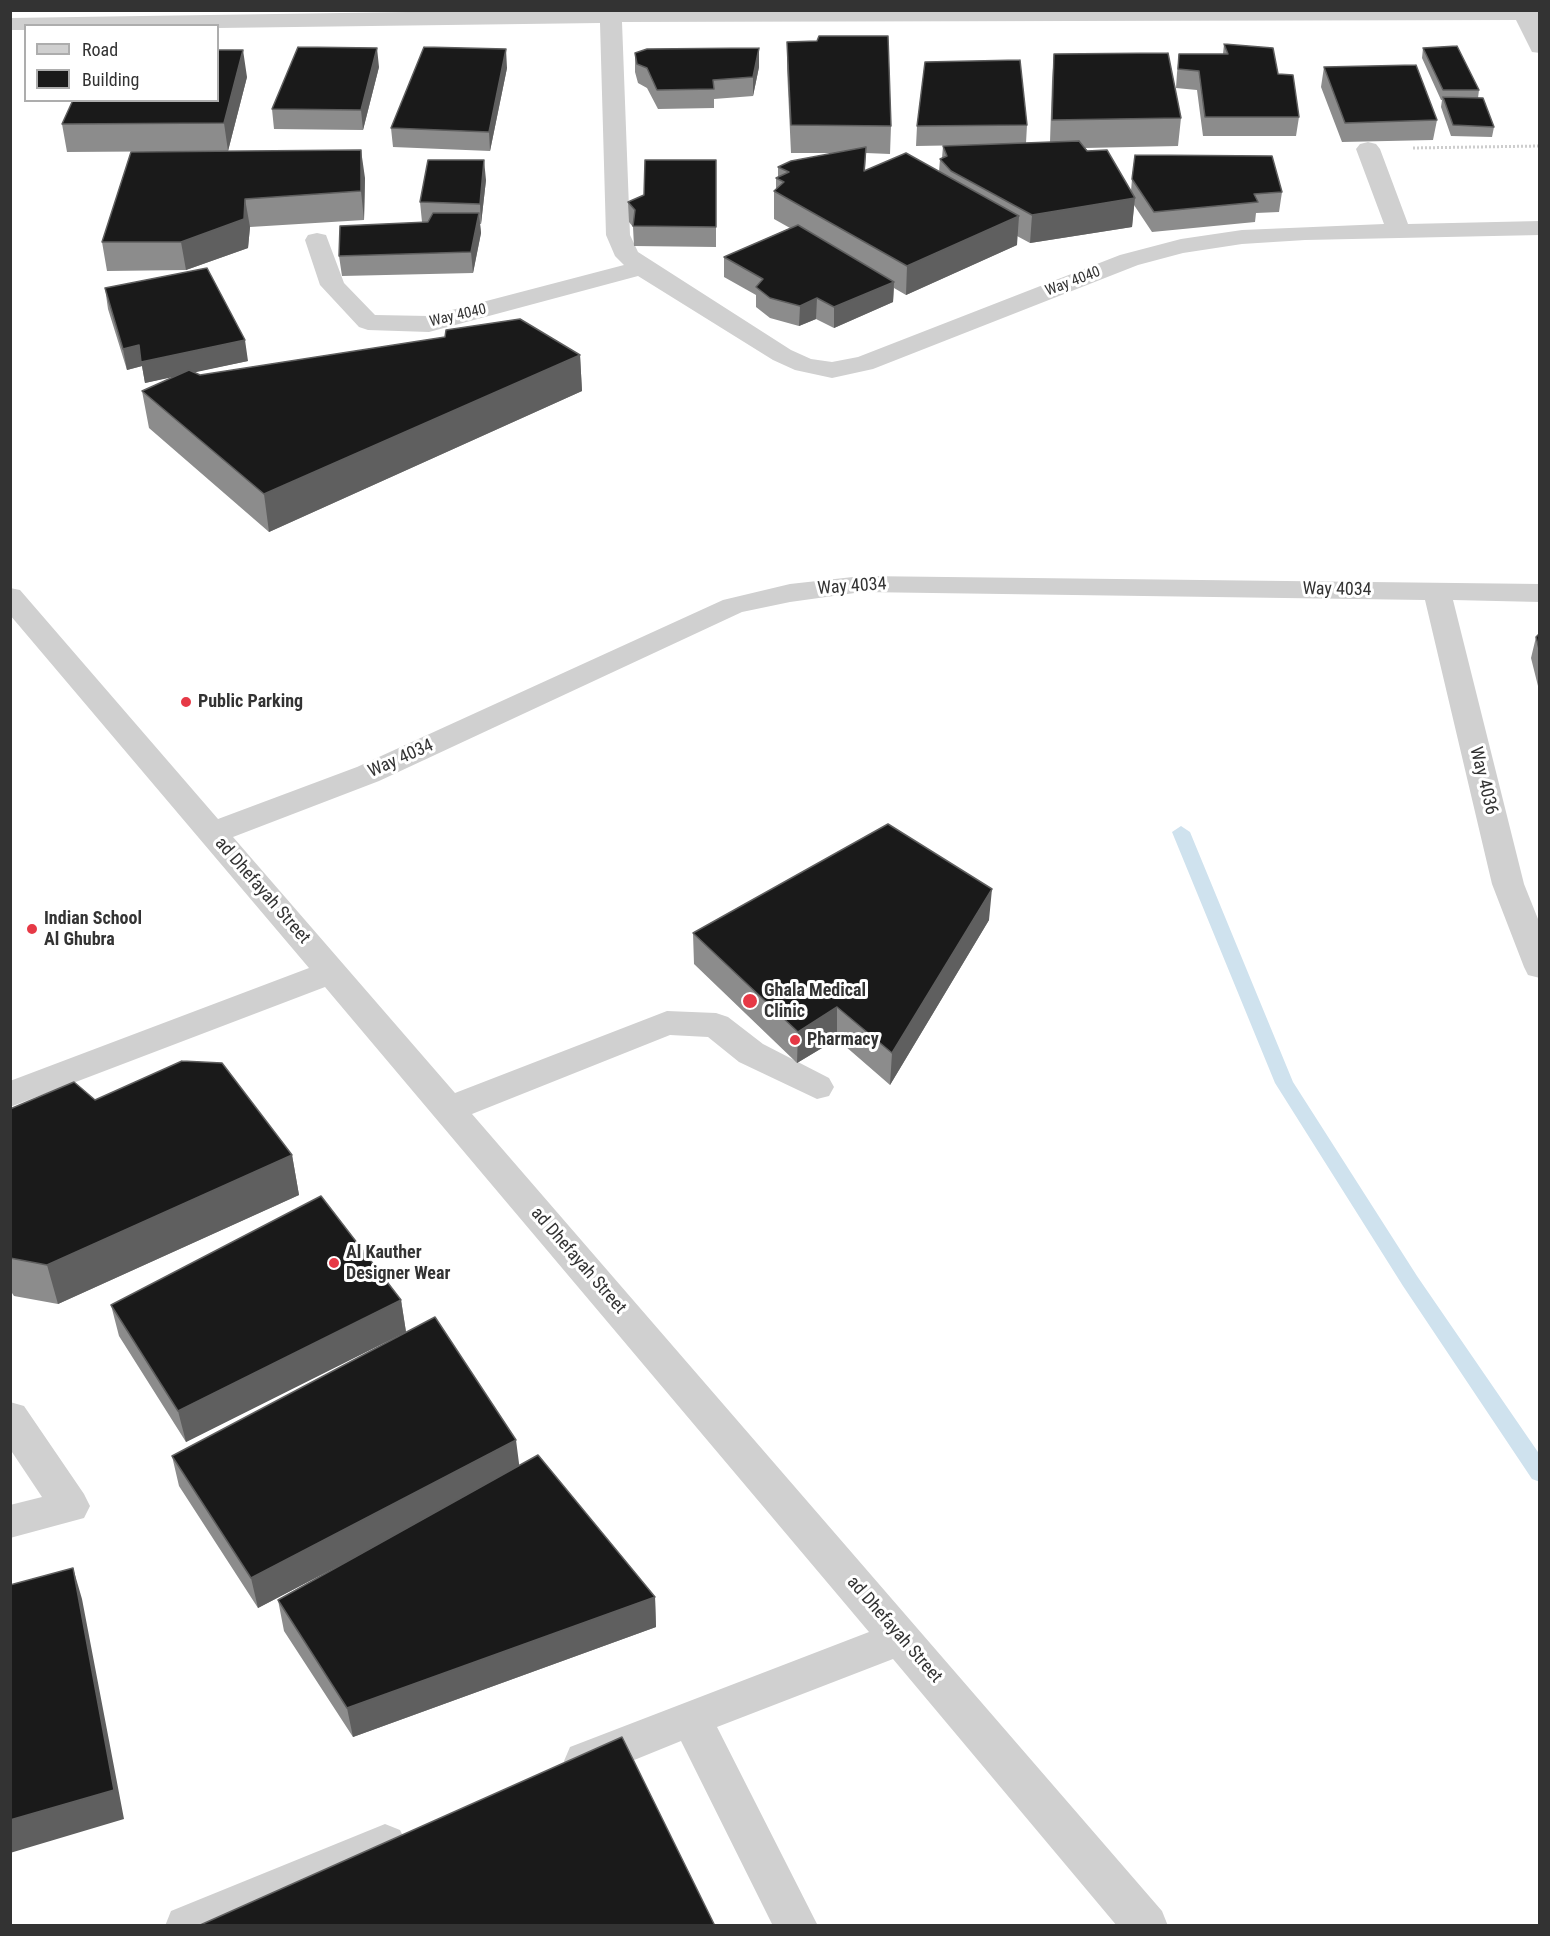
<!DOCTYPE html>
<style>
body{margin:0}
#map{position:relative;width:1550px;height:1936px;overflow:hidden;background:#fff;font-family:"Roboto Condensed",sans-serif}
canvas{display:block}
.frame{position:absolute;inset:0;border:12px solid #333;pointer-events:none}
.legend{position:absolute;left:24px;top:24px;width:195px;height:78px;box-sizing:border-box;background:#fff;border:2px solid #adadad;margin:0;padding:8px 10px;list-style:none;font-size:18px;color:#333}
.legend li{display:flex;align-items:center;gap:12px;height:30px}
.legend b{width:30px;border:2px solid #adadad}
</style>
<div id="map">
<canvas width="1550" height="1936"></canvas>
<div class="frame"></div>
<ul class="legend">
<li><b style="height:8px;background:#d0d0d0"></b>Road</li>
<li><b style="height:16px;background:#1a1a1a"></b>Building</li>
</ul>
</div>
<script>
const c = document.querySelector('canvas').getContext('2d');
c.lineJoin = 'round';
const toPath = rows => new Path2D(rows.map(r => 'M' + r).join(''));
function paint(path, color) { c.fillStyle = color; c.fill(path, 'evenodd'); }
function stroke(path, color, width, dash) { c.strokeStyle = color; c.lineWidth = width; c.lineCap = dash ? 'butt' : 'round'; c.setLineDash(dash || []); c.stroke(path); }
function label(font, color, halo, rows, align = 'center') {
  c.font = font + ' "Roboto Condensed",sans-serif'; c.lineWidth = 6; c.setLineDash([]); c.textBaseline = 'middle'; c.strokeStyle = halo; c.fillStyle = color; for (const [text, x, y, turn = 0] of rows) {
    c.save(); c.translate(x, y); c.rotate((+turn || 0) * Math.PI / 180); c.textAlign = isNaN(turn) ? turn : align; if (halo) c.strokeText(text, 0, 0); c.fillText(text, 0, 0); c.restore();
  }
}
paint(toPath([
 [1181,826,1190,832,1293,1082,1417,1276,1540,1455,1540,1482,1532,1479,1403,1286,1275,1083,1172,832,1181,826]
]), '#cfe2ee');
stroke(toPath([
 [1413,148,1540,146]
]), '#cdcdcd', 3, [2, 2]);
paint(toPath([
 [541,10,1540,10,1540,53,1532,52,1516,20,622,22,630,235,638,252,791,350,811,359,832,362,858,357,1120,255,1181,239,1242,230,1384,224,1356,149,1360,144,1368,142,1376,144,1380,149,1408,224,1540,221,1540,235,1305,240,1242,244,1183,253,1138,265,873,369,832,378,795,370,773,360,638,276,429,332,368,330,359,327,320,285,305,240,308,235,317,233,326,235,344,283,375,315,429,316,624,265,615,256,606,235,600,23,218,28,218,26,26,26,26,30,10,30,10,18,541,10],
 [862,576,1540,584,1540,602,1453,600,1524,884,1540,924,1540,978,1528,975,1524,967,1492,884,1425,600,862,592,790,602,742,612,379,781,233,837,455,1093,667,1011,716,1013,728,1017,763,1044,829,1078,834,1087,829,1096,817,1099,739,1062,708,1037,670,1035,472,1114,1162,1911,1168,1926,1117,1926,893,1659,717,1727,818,1926,773,1926,681,1741,585,1780,570,1775,564,1761,570,1747,869,1632,325,987,10,1107,10,1081,309,968,10,615,10,588,20,590,218,819,357,767,723,600,790,584,862,576],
 [10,1402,24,1406,84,1494,90,1506,84,1518,10,1538,10,1505,42,1497,10,1449,10,1402],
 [385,1824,400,1830,407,1844,400,1858,239,1926,165,1926,171,1911,385,1824]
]), '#d0d0d0');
paint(toPath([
 [787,42,891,126,890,154,866,153,865,171,939,172,940,159,942,158,943,146,972,145,916,146,917,126,1027,125,1026,143,1050,142,1052,81,1054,54,1181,118,1178,146,1085,148,1131,191,1132,179,1282,192,1279,212,1256,213,1255,222,1152,232,1134,205,1132,227,1030,243,1017,236,1017,245,906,295,894,288,893,302,834,328,816,319,799,326,770,318,756,307,756,295,724,277,724,257,790,228,774,219,774,191,776,189,776,178,778,177,778,167,832,153,791,153,787,69],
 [1224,44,1278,74,1299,117,1296,136,1203,136,1197,90,1176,88,1177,73,1179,54,1223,54],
 [1423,48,1479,90,1478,98,1494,127,1492,137,1451,136,1441,107,1442,100,1441,100,1422,58],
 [635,53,759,67,753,96,714,99,714,108,658,109,647,88,638,83,635,72],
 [379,67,363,130,274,129,272,109],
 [1324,67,1437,120,1433,140,1342,142,1321,87],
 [507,68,490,151,393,147,391,128],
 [247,77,228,151,365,178,364,220,250,227,248,248,186,270,107,271,102,242,212,151,67,152,62,124],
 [716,160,716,247,634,246,633,227,629,222,628,202,644,195],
 [486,180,481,224,480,224,481,233,473,273,342,276,339,256,422,222,420,202],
 [105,288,248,361,194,372,200,375,580,355,582,391,269,532,149,428,142,391,175,376,145,383,142,366,127,370,108,309],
 [1539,634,1539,690,1531,658,1536,637],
 [989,920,890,1085,837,1039,797,1063,694,964,693,933],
 [95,1100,292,1155,299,1195,58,1304,14,1296,10,1290,10,1109],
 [401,1300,406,1332,186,1442,119,1336,111,1305],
 [172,1456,519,1465,655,1597,656,1627,353,1737,284,1631,278,1600,346,1562,258,1608,179,1486]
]), '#8c8c8c');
paint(toPath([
 [377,48,379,67,363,130,361,110],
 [759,48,759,67,753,96,753,77],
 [506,49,507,68,490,151,489,132],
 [243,50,247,77,228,151,224,123],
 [361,150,365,178,364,220,361,191],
 [484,160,486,180,481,224,480,204],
 [1135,198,1132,227,1030,243,1032,215],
 [245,199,250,227,248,248,186,270,181,242],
 [479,213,481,233,473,273,471,252],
 [1019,216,1017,245,906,295,907,266],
 [894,282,893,302,834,328,834,307],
 [817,298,816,319,799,326,800,306],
 [245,340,248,361,145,383,142,366,127,370,123,349,139,345],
 [580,355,582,391,269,532,264,494],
 [992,889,989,920,890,1085,892,1053],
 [837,1007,837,1039,797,1063,798,1032],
 [292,1155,299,1195,58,1304,47,1265],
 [401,1300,406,1332,186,1442,178,1411],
 [516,1440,520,1471,258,1608,251,1578],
 [73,1568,82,1599,124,1819,10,1853,10,1820],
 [655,1597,656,1627,353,1737,347,1708]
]), '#5f5f5f');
const building = toPath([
 [819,36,888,36,891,126,791,125,787,42,817,41,819,36],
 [1224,44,1273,48,1278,74,1293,75,1299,117,1205,117,1199,71,1178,69,1179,54,1228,54,1224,44],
 [1457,46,1479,90,1443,90,1423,48,1457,46],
 [298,47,377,48,361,110,272,109,298,47],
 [424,47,506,49,489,132,391,128,424,47],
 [759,48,753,77,713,80,714,89,657,90,647,68,637,64,635,53,647,49,759,48],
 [218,50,243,50,224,123,62,124,73,100,218,100,218,50],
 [1168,53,1181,118,1052,120,1054,54,1168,53],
 [1020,60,1027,125,917,126,925,62,1020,60],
 [1416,65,1437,120,1345,123,1324,67,1416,65],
 [1443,97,1483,98,1494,127,1453,125,1443,97],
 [1079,141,1087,151,1107,150,1135,198,1032,215,951,171,940,159,947,156,943,146,1079,141],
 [866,147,864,171,906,153,1019,216,907,266,774,191,784,182,776,178,789,172,778,167,791,161,866,147],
 [361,150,361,191,245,199,244,219,181,242,102,242,131,152,361,150],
 [1135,155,1272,156,1282,192,1254,194,1258,202,1154,212,1132,179,1135,155],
 [428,160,484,160,480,204,420,202,428,160],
 [645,160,716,160,716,227,633,226,635,210,628,202,644,195,645,160],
 [433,213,479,213,471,252,339,256,340,226,428,222,433,213],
 [798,225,894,282,834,307,817,298,800,306,770,298,756,287,763,279,724,257,798,225],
 [207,268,245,340,141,362,139,345,123,349,105,288,207,268],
 [520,319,580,355,264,494,142,391,189,370,200,375,445,337,446,330,520,319],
 [1539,634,1539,649,1536,637,1539,634],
 [888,824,992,889,892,1053,837,1007,798,1032,693,933,888,824],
 [182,1061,222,1063,292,1155,47,1265,10,1258,10,1109,74,1082,95,1100,182,1061],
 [321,1196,401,1300,178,1411,111,1305,321,1196],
 [435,1317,516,1440,251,1578,172,1456,435,1317],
 [538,1455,655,1597,347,1708,278,1600,538,1455],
 [73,1568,114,1790,10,1820,10,1585,73,1568],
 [622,1737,715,1926,198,1926,622,1737]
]);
paint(building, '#1a1a1a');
stroke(building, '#5f5f5f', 1.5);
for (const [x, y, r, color] of [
 [186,702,6,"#e63946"],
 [32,929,6,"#e63946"],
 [750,1001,8,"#e63946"],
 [795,1040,6,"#e63946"],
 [334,1263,6,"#e63946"]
]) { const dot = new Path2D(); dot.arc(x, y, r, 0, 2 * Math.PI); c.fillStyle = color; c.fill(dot); stroke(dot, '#fff', 2); }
label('15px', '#333', '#fff', [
 ["Way 4040",1073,282,-21],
 ["Way 4040",458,316,-13]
]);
label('18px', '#333', '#fff', [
 ["Way 4034",852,587,-4],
 ["Way 4034",1337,590,1],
 ["Way 4034",401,759,-24],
 ["Way 4036",1483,781,76],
 ["ad Dhefayah Street",262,891,49],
 ["ad Dhefayah Street",578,1261,49],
 ["ad Dhefayah Street",894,1630,49]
]);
label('bold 18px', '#333', '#fff', [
 ["Public Parking",198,702],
 ["Indian School",44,919],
 ["Al Ghubra",44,940],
 ["Ghala Medical",764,991],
 ["Clinic",764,1012],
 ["Pharmacy",807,1040],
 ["Al Kauther",346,1253],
 ["Designer Wear",346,1274]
], 'left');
</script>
